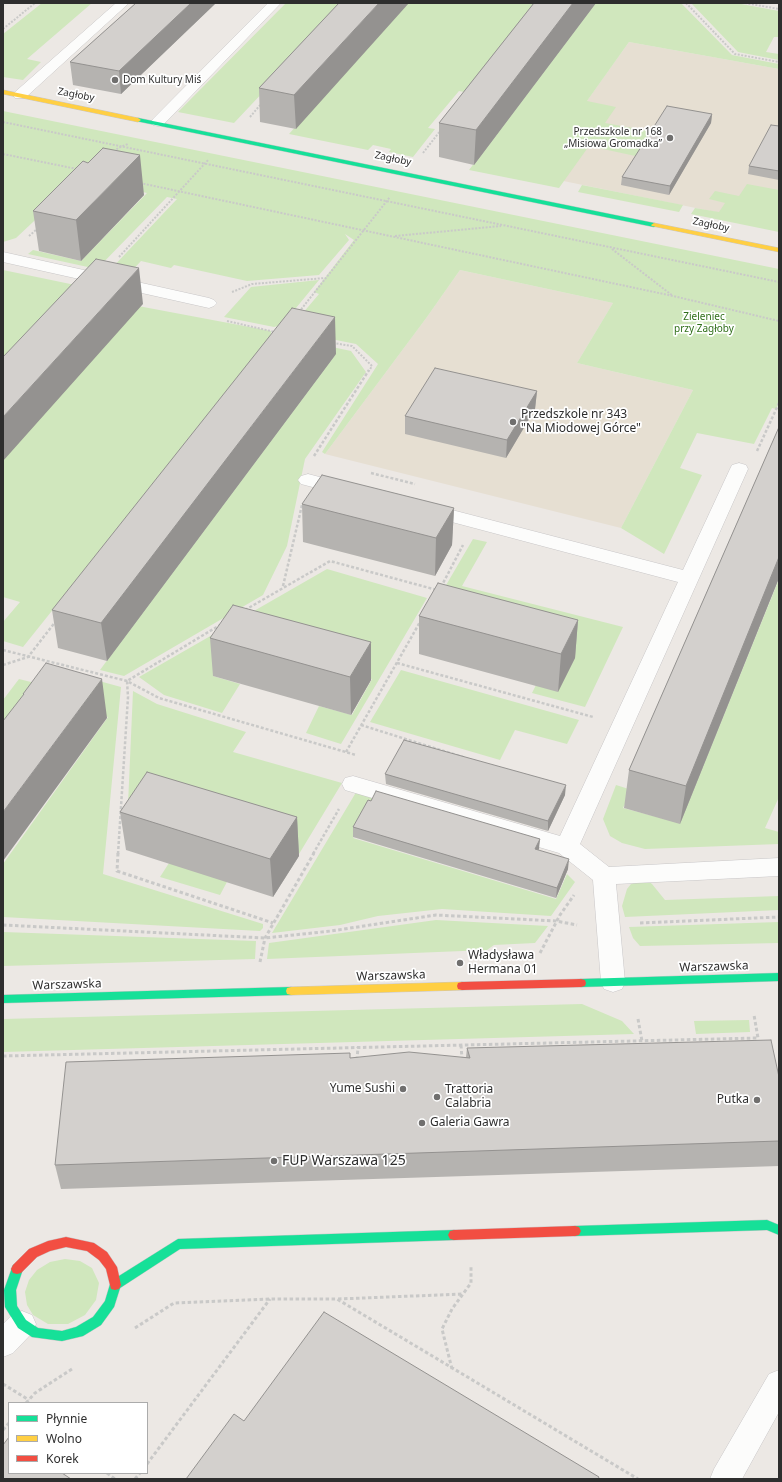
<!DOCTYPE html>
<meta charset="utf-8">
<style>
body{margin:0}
#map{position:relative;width:782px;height:1482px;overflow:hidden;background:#ece8e4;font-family:"Noto Sans",sans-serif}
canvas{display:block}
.frame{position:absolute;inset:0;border:4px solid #2e2e2e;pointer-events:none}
.legend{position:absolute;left:8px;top:1402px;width:140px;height:72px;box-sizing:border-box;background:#fff;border:1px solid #ababab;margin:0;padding:5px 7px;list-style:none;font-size:12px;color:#2e2e2e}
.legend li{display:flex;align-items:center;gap:8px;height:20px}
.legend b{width:20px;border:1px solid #ababab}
</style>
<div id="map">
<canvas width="782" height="1482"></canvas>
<div class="frame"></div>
<ul class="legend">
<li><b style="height:5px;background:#16e098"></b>Płynnie</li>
<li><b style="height:5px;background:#ffcf43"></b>Wolno</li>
<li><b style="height:5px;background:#f24e42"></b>Korek</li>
</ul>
</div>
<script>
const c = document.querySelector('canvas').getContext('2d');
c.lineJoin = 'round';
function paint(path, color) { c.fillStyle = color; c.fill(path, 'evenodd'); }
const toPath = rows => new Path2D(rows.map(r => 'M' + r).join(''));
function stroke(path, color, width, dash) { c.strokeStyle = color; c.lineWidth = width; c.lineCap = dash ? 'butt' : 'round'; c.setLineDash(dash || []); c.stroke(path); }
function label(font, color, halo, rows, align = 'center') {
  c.font = font + ' "Noto Sans",sans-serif'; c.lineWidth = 3.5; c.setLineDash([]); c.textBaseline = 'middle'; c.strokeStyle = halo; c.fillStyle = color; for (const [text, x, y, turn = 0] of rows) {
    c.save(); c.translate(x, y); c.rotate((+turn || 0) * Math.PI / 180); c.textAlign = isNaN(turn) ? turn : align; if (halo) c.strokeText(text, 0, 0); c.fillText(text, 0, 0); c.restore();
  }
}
paint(toPath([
 [629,42,779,69,779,225,534,175],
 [460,270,613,303,577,363,693,390,621,528,325,454,427,317]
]), '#e6dfd2');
paint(toPath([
 [42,3,92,3,27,59,41,62,23,80,3,77,3,34],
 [286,3,347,3,234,123,178,112],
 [406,3,535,3,464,92,459,91,428,128,435,129,413,157,389,152,391,149,373,145,368,150,289,134],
 [594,3,681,3,732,55,779,64,779,69,629,42,587,101,616,107,605,123,656,132,640,157,589,146,559,188,469,170],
 [691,3,736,3,779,11,779,37,774,37,766,52,779,54,779,60,738,52],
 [3,111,779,269,779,403,776,409,772,408,754,444,697,433,680,468,702,475,664,554,621,528,693,390,577,363,613,303,460,270,427,317,325,454,322,452,378,364,356,344,291,331,291,327,319,294,314,292,354,240,345,234,349,240,319,275,247,281,174,265,171,268,141,261,128,275,110,270,177,199,167,197,97,269,28,254,33,250,81,261,147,193,87,179,65,192,16,238,3,242],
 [747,184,779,190,779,232,691,214,695,208,719,212,725,203,709,199,715,191,739,196],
 [582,185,683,205,679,212,578,192],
 [3,270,80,286,3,367],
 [319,280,282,325,274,327,224,317,251,287],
 [138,306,271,331,271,337,23,647,3,641,3,622,20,602,3,597,3,459],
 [285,337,351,351,366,372,305,459,287,546,263,595,124,676,100,670,333,352],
 [473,539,487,542,462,586,623,627,585,707,532,693,537,683,428,616],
 [327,569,427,598,341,744,306,733,319,706,352,715,372,679,236,642,213,676,240,684,222,713,164,695,139,677],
 [779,579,779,797,765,828,779,832,779,844,645,849,622,843,610,836,603,819,616,785,632,790,623,808,680,823],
 [48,667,121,687,103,874,263,924,263,928,260,931,3,917,3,864,108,717,53,701,3,725,3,700,19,679,35,683],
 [401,670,579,720,567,744,515,730,500,760,370,722],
 [133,691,157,704,246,732,233,752,342,783,299,854,153,810,126,850],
 [358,789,377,795,353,838,556,899,567,874,575,882,551,916,442,909,378,916,340,925,272,933],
 [169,863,228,880,220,895,160,877],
 [638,880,648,881,652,884,665,900,779,896,779,910,625,917,622,906,627,889,631,884],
 [436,920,548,926,535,943,494,945,487,950,267,959,269,943],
 [779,922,779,943,640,946,633,938,629,927],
 [3,932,256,941,255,959,3,966],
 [582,1004,622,1021,634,1034,3,1052,3,1019],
 [749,1020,750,1032,696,1034,694,1021],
 [65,1259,80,1261,92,1268,99,1283,96,1300,85,1315,68,1324,48,1324,33,1315,27,1305,25,1292,29,1280,37,1270,50,1262]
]), '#d0e7bd');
const lane = toPath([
 [116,3,129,3,25,98,15,98,13,95,15,92,116,3],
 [268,3,281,3,163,125,158,126,153,125,151,122,153,119,268,3],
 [3,252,209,298,214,300,217,303,214,306,209,308,3,262,3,252]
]);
const street = toPath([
 [739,463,746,465,748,469,580,844,609,867,779,858,779,876,616,884,625,982,622,989,613,992,604,989,601,982,593,880,559,853,345,790,342,784,345,778,353,776,560,836,678,582,418,513,415,509,418,505,425,503,683,570,730,469,732,465,739,463],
 [308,474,354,486,357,490,354,494,347,496,301,484,298,480,301,476,308,474],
 [22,1311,32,1315,36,1324,32,1333,13,1353,3,1357,3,1324,12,1315,22,1311],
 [779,1370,779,1412,742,1479,710,1479,714,1469,769,1374,779,1370]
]);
const fast = toPath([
 [138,118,654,223,657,225,654,227,136,121,136,119,138,118],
 [779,973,779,981,581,987,577,986,576,983,577,980,581,979,779,973],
 [291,987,295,988,296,991,295,994,291,995,3,1003,3,995,291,987],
 [767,1220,779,1225,779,1235,767,1230,575,1236,571,1235,569,1231,571,1227,575,1226,767,1220],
 [454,1230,458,1231,460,1235,458,1239,454,1240,180,1249,120,1288,114,1307,101,1325,83,1336,62,1341,32,1337,18,1328,5,1307,4,1290,13,1265,17,1264,21,1265,23,1269,16,1290,17,1306,26,1320,38,1328,62,1331,76,1327,93,1317,105,1301,111,1281,178,1239,454,1230]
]);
const slow = toPath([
 [3,90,138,118,141,120,138,122,3,94,3,90],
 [654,223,779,248,779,252,652,226,651,225,654,223],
 [462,982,466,983,467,986,466,989,462,990,291,995,287,994,286,991,287,988,291,987,462,982]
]);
const jam = toPath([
 [581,979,585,980,586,983,585,986,581,987,462,990,458,989,457,986,458,983,462,982,581,979],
 [575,1226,579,1227,581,1231,579,1235,575,1236,454,1240,450,1239,448,1235,450,1231,454,1230,575,1226],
 [66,1237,94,1243,107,1252,117,1267,121,1285,119,1289,115,1290,111,1289,106,1269,99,1260,87,1251,66,1247,50,1251,37,1257,21,1273,17,1274,13,1273,11,1269,13,1265,29,1249,48,1241,66,1237]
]);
stroke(lane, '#c8c6c7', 1);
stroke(street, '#c8c6c7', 1);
stroke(fast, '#c8c6c7', 1);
stroke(slow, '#c8c6c7', 1);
stroke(jam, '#c8c6c7', 1);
stroke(toPath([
 [686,3,735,54,779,62],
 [745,3,779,9],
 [3,29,35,3],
 [250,117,261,104],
 [3,122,779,282],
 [114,152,118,148,128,144],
 [423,153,441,130],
 [3,154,77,169],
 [140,183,673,296,779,321],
 [29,236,37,229],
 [395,236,501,226],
 [612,249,673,296],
 [119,257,209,159],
 [232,292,252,284,325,278],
 [299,312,390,197],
 [227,321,275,332],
 [333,343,352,346,372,366,369,371]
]), '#c9c9c8', 2, [2, 1.5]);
stroke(toPath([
 [757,451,779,403],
 [314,456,369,370],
 [371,473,415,484],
 [283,586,302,505],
 [441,587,463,545],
 [245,610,330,561,437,590],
 [3,650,127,681,159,698,356,755],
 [397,663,593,717],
 [3,665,28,657,56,621],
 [361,725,463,757],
 [346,752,420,622],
 [118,854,128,697,127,681,220,625],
 [313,854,339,809]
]), '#c9c9c8', 2.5, [3, 2]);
stroke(toPath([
 [118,853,117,871,273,923],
 [640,923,779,917],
 [3,925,265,938,331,931,436,915,556,921,577,925],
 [540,953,560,915,574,895],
 [260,962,265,938,314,853],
 [638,1019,642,1041],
 [461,1045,462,1059],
 [3,1056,758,1038,754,1015],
 [357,1060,358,1047],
 [338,1299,463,1294],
 [135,1328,174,1303,270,1299,337,1299,638,1479],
 [452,1369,442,1329,452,1309,471,1283,471,1267],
 [3,1384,29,1400],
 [26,1403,35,1393,72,1369],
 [3,1430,9,1423],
 [147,1464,270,1299],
 [107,1473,115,1479],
 [135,1479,140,1473]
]), '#c9c9c8', 3, [3.5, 2.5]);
paint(lane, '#fcfcfb');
paint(street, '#fcfcfb');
paint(fast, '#16e098');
paint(slow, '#ffcf43');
paint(jam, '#f24e42');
paint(toPath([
 [136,3,216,3,121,94,73,85,70,62],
 [339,3,296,129,260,122,259,88],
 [534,3,596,3,474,165,439,157,439,123],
 [712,114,711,123,669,195,621,185,622,177],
 [779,126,779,180,748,174,749,166],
 [144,195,81,261,39,251,33,211],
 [336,354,107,661,58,648,52,610],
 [537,391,535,409,506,458,405,434,405,416],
 [779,427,779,578,680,824,624,808,629,770],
 [302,504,454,508,452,545,435,576,303,542],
 [419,616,578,620,575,658,558,692,419,654],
 [210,638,371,680,351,715,213,676],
 [385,774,565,795,548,831,386,784],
 [120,812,297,817,299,856,273,897,126,850],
 [353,827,540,839,538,850,568,869,556,898,353,837],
 [467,1048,779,1077,779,1166,61,1189,55,1165,350,1058,466,1057]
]), '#b5b3b0');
paint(toPath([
 [191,3,216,3,121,94,119,71],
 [379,3,409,3,296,129,294,95],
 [573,3,596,3,474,165,476,130],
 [712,114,711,123,669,195,670,186],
 [140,155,144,195,81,261,76,220],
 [139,268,143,304,3,461,3,417],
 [335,317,336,354,107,661,101,623],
 [537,391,535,409,506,458,507,440],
 [454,508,452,545,435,576,436,538],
 [779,557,779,578,680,824,686,786],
 [578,620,575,658,558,692,561,654],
 [371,642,371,680,351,715,350,677],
 [102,679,107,718,3,861,3,812],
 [566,785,565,795,548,831,548,821],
 [297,817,299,856,273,897,270,859],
 [540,839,539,849,534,859,535,849],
 [569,859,568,869,556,898,557,888]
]), '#949290');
const building = toPath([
 [136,3,191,3,119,71,70,62,136,3],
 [339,3,379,3,294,95,259,88,339,3],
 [534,3,573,3,476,130,439,123,534,3],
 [667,106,712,114,670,186,622,177,667,106],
 [771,125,779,126,779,171,749,166,771,125],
 [103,148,140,155,76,220,33,211,83,161,88,163,103,148],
 [96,259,139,268,3,417,3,357,96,259],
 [292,308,335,317,101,623,52,610,292,308],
 [435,368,537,391,507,440,405,416,435,368],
 [779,427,779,557,686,786,629,770,779,427],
 [322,475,454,508,436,538,302,504,322,475],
 [438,583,578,620,561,654,419,616,438,583],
 [233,605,371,642,350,677,210,638,233,605],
 [46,663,102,679,3,812,3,721,24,694,23,694,46,663],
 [404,740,566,785,548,821,385,774,404,740],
 [147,772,297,817,270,859,120,812,147,772],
 [376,791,540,839,535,849,569,859,557,888,353,827,368,800,371,801,376,791],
 [771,1040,779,1077,779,1141,55,1165,66,1062,350,1053,350,1058,409,1052,470,1058,467,1048,771,1040],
 [324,1312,599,1477,598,1479,186,1479,234,1414,244,1421,324,1312],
 [9,1437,9,1473,62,1473,71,1479,3,1479,3,1445,9,1437]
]);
paint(building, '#d3d0cd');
stroke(building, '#949290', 1);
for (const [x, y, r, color] of [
 [115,80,4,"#706f6e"],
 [670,138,4,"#706f6e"],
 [513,422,4,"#706f6e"],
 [460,963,4,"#706f6e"],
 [403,1089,4,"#706f6e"],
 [437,1097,4,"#706f6e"],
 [757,1100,4,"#706f6e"],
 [422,1123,4,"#706f6e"],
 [274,1161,4,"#706f6e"]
]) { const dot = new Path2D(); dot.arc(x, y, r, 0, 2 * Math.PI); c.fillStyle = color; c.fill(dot); stroke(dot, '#fff', 1.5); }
label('10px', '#2e2e2e', '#fff', [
 ["Dom Kultury Miś",123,80],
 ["Przedszkole nr 168",662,132,"right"],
 ["„Misiowa Gromadka”",662,144,"right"]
], 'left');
label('10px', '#2e2e2e', '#fff', [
 ["Zagłoby",76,95,11],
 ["Zagłoby",393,159,12],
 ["Zagłoby",711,225,12]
]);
label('10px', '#306f1a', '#fff', [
 ["Zieleniec",704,317],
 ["przy Zagłoby",704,329]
]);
label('12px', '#2e2e2e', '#fff', [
 ["Przedszkole nr 343",521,415],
 ["\"Na Miodowej Górce\"",521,429],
 ["Władysława",468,956],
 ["Hermana 01",468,970],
 ["Yume Sushi",395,1089,"right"],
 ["Trattoria",445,1090],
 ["Calabria",445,1104],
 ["Putka",749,1100,"right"],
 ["Galeria Gawra",430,1123]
], 'left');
label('12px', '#2e2e2e', '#fff', [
 ["Warszawska",714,967,-2],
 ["Warszawska",391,976,-2],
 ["Warszawska",67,985,-2]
]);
label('14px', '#2e2e2e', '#fff', [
 ["FUP Warszawa 125",282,1161]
], 'left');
</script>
